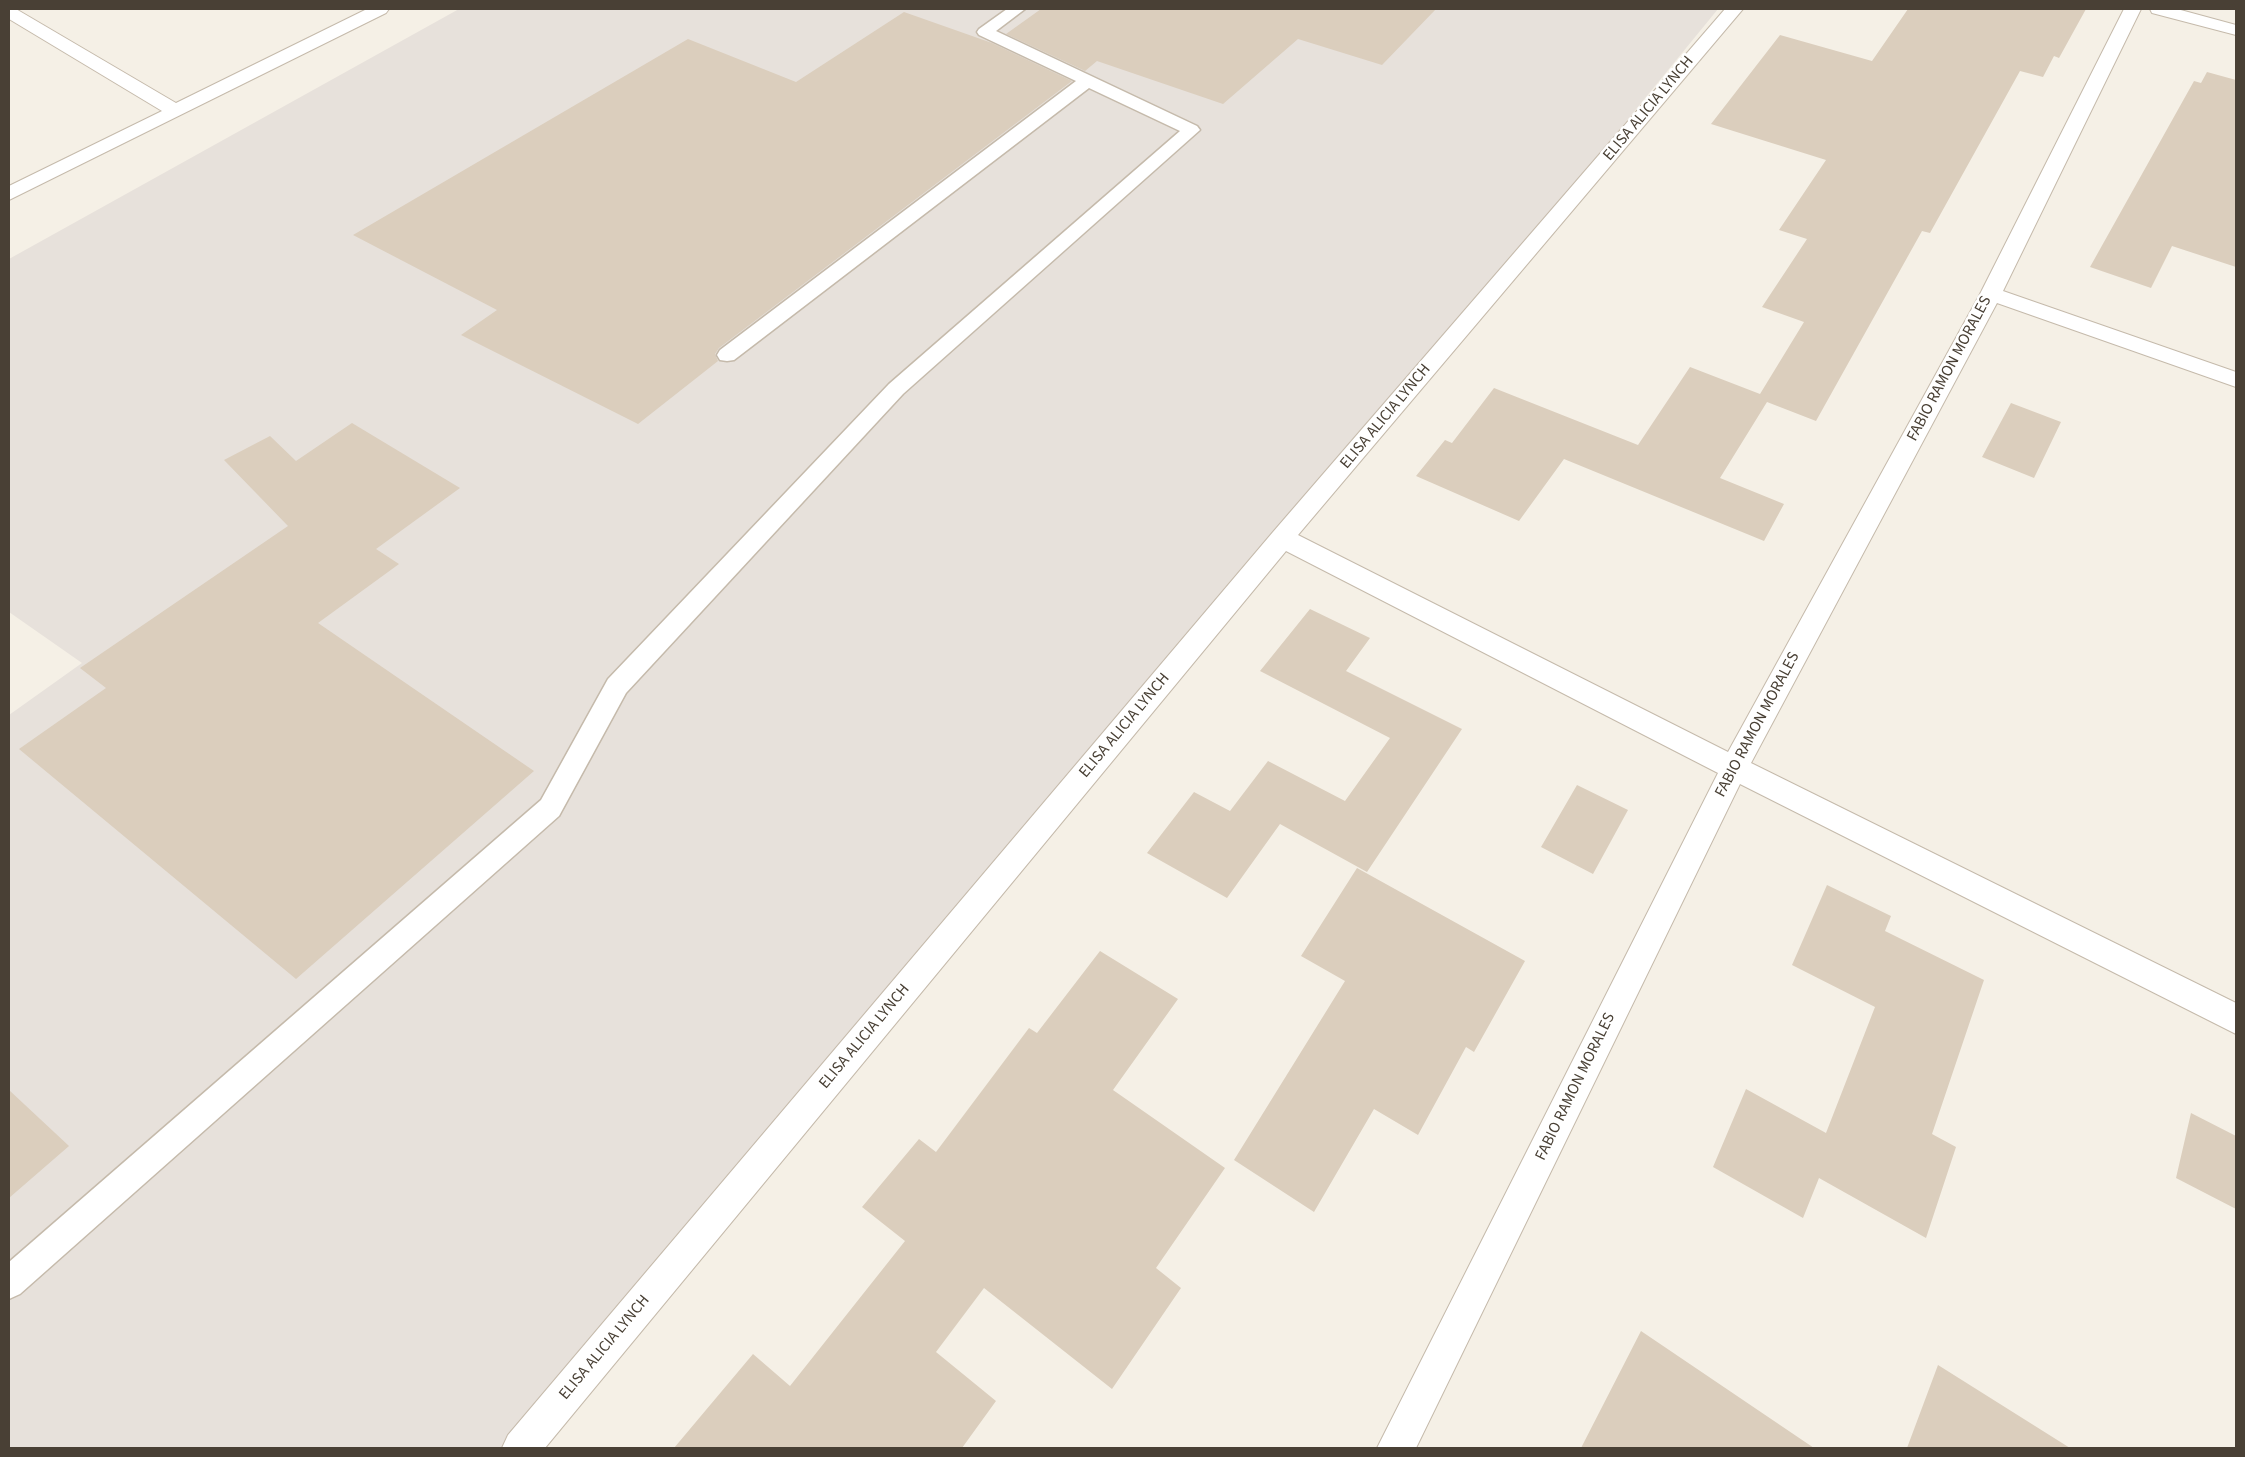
<!DOCTYPE html>
<style>
body{margin:0}
#map{position:relative;width:2245px;height:1457px;overflow:hidden;background:#f5f0e6;font-family:"Source Sans 3",sans-serif}
canvas{display:block}
.frame{position:absolute;inset:0;border:10px solid #494035;pointer-events:none}
</style>
<div id="map">
<canvas width="2245" height="1457"></canvas>
<div class="frame"></div>
</div>
<script>
const c = document.querySelector('canvas').getContext('2d');
c.lineJoin = 'round';
function paint(path, color) { c.fillStyle = color; c.fill(path, 'evenodd'); }
const toPath = rows => new Path2D(rows.map(r => 'M' + r).join(''));
function stroke(path, color, width, dash) { c.strokeStyle = color; c.lineWidth = width; c.lineCap = dash ? 'butt' : 'round'; c.setLineDash(dash || []); c.stroke(path); }
function label(font, color, halo, rows, align = 'center') {
  c.font = font + ' "Source Sans 3",sans-serif'; c.lineWidth = 5; c.setLineDash([]); c.textBaseline = 'middle'; c.strokeStyle = halo; c.fillStyle = color; for (const [text, x, y, turn = 0] of rows) {
    c.save(); c.translate(x, y); c.rotate((+turn || 0) * Math.PI / 180); c.textAlign = isNaN(turn) ? turn : align; if (halo) c.strokeText(text, 0, 0); c.fillText(text, 0, 0); c.restore();
  }
}
paint(toPath([
 [459,9,1718,9,541,1448,9,1448,9,715,82,663,9,612,9,259]
]), '#e7e1db');
paint(toPath([
 [1041,9,1436,9,1382,65,1298,39,1223,104,1097,61,1085,71,1006,34],
 [1908,9,2086,9,2059,58,2054,56,2043,77,2020,71,1930,233,1922,231,1816,421,1767,402,1720,478,1784,504,1764,541,1564,459,1519,521,1416,476,1445,440,1452,443,1494,388,1638,445,1690,367,1760,394,1804,322,1762,307,1807,239,1779,230,1826,160,1711,124,1780,35,1872,61],
 [904,12,992,43,1072,81,719,348,715,354,718,361,638,424,461,335,497,310,353,235,688,39,796,82],
 [2207,72,2236,80,2236,267,2172,246,2151,288,2090,267,2194,81,2201,83],
 [2011,403,2061,422,2034,478,1982,457],
 [352,423,460,488,376,549,399,564,318,623,534,771,296,979,19,749,106,688,80,668,288,526,224,460,270,436,296,461],
 [1310,609,1370,638,1346,671,1462,729,1367,872,1280,824,1227,898,1147,853,1194,792,1230,811,1268,761,1345,801,1390,738,1260,671],
 [1577,785,1628,810,1593,874,1541,847],
 [1357,868,1525,961,1474,1052,1466,1047,1418,1135,1374,1109,1314,1212,1234,1160,1345,981,1301,956],
 [1827,885,1891,916,1885,931,1984,980,1932,1134,1956,1147,1926,1238,1819,1178,1803,1218,1713,1167,1746,1089,1826,1133,1875,1007,1792,965],
 [1100,951,1178,999,1113,1090,1225,1168,1156,1268,1181,1288,1112,1389,984,1288,936,1352,996,1401,962,1448,674,1448,753,1354,790,1386,905,1241,862,1207,919,1139,936,1152,1029,1028,1037,1033],
 [9,1090,69,1146,9,1198],
 [2191,1113,2236,1136,2236,1209,2176,1178],
 [1641,1331,1814,1448,1581,1448],
 [1938,1365,2070,1448,1907,1448]
]), '#dbcebd');
const service = toPath([
 [1007,9,1025,9,996,31,1197,126,1200,130,903,394,626,693,559,816,20,1294,9,1299,9,1262,541,800,608,679,889,384,1180,131,1089,88,734,360,727,361,720,360,717,355,720,350,1076,81,979,35,977,32,979,29,1007,9]
]);
const minor = toPath([
 [9,9,16,9,176,103,367,9,389,9,386,13,9,200,9,186,162,111,9,19,9,9],
 [1725,9,1743,9,1298,535,1728,752,1980,294,2124,9,2141,9,2003,291,2236,372,2236,387,1997,303,1751,763,2236,1003,2236,1034,1740,784,1416,1448,1377,1448,1718,773,1286,551,545,1448,502,1448,508,1435,1273,532,1725,9],
 [2150,9,2177,9,2236,25,2236,35,2152,13,2150,9]
]);
stroke(service, '#c5baab', 3);
stroke(minor, '#c5baab', 2);
paint(service, '#fff');
paint(minor, '#fff');
label('16px', '#494035', '#fff', [
 ["ELISA ALICIA LYNCH",1649,109,-50],
 ["FABIO RAMON MORALES",1950,369,-62],
 ["ELISA ALICIA LYNCH",1386,417,-50],
 ["FABIO RAMON MORALES",1758,725,-62],
 ["ELISA ALICIA LYNCH",1125,726,-50],
 ["ELISA ALICIA LYNCH",865,1037,-50],
 ["FABIO RAMON MORALES",1576,1087,-64],
 ["ELISA ALICIA LYNCH",605,1348,-50]
]);
</script>
